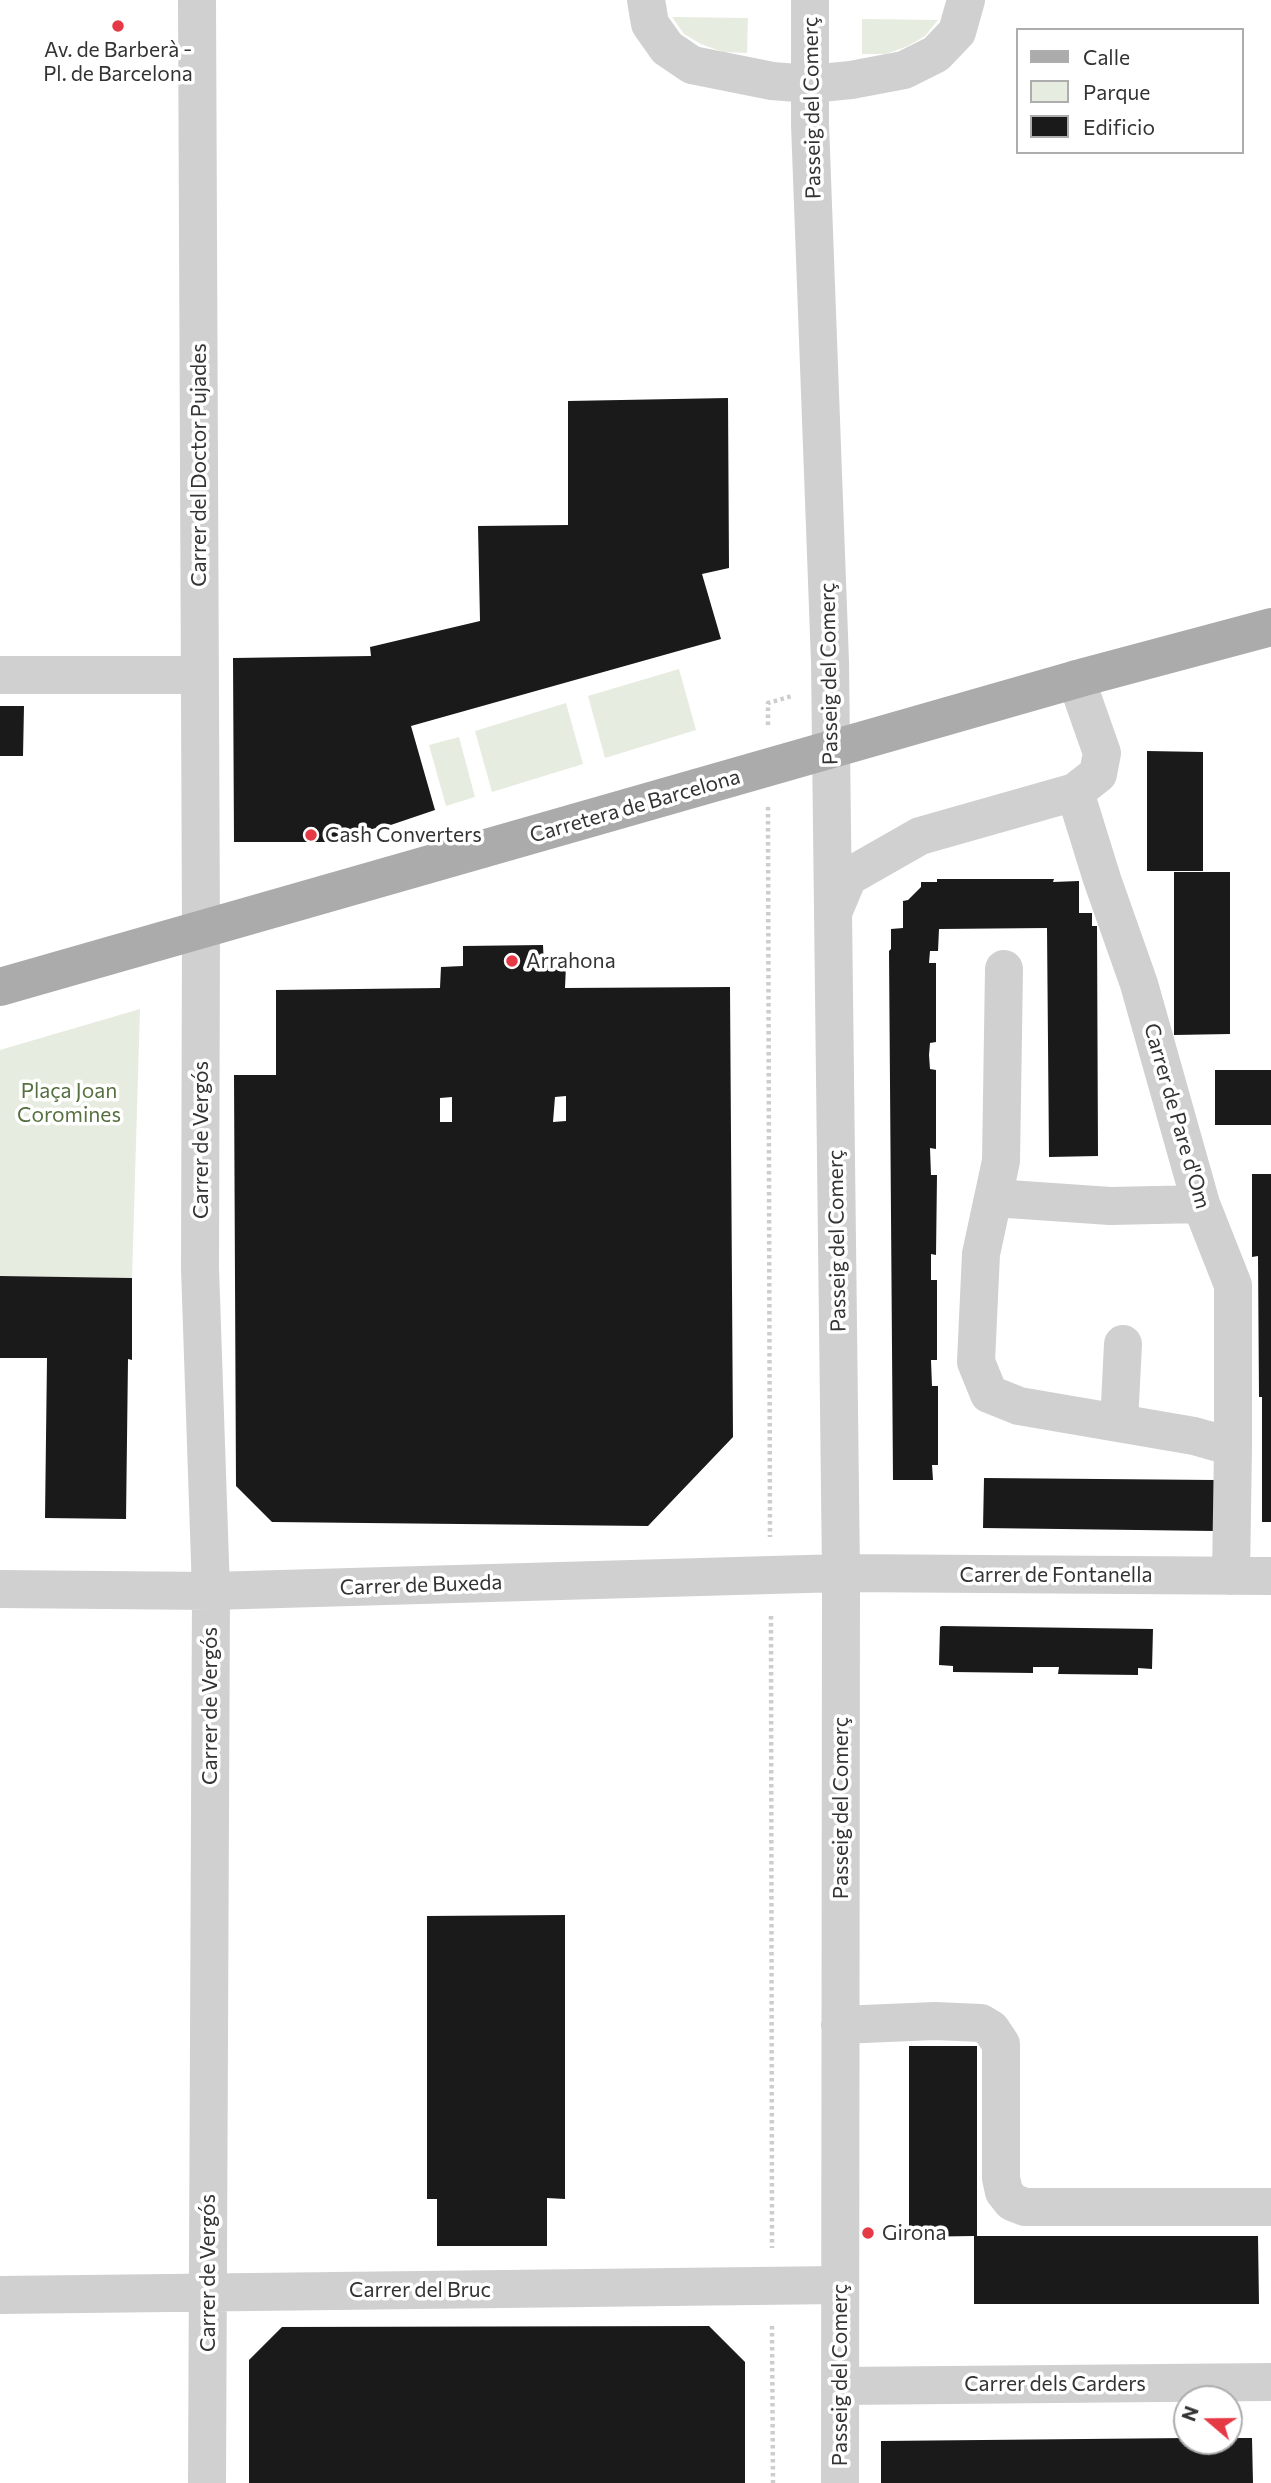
<!DOCTYPE html>
<meta charset="utf-8">
<style>
body{margin:0}
#map{position:relative;width:1271px;height:2483px;overflow:hidden;background:#fff;font-family:Commissioner,sans-serif}
canvas{display:block}
.legend{position:absolute;left:1016px;top:28px;width:228px;height:126px;box-sizing:border-box;background:#fff;border:2px solid #adadad;margin:0;padding:9px 12px;list-style:none;font-size:21px;color:#333}
.legend li{display:flex;align-items:center;gap:14px;height:35px}
.legend b{width:35px;border:2px solid #adadad}
.north{position:absolute;left:1173px;top:2385px;width:70px;height:70px;box-sizing:border-box;background:#fff;border:2px solid #adadad;border-radius:50%;rotate:290deg;font-size:19px;font-weight:700;line-height:28px;text-align:center;color:#333}
.north::after{content:'';display:block;margin:auto;width:24px;height:32px;background:#e63946;clip-path:polygon(50% 0,100% 100%,50% 72%,0 100%)}
</style>
<div id="map">
<canvas width="1271" height="2483"></canvas>
<ul class="legend">
<li><b style="height:9px;background:#ababab"></b>Calle</li>
<li><b style="height:19px;background:#e6ecdf"></b>Parque</li>
<li><b style="height:19px;background:#1a1a1a"></b>Edificio</li>
</ul>
<div class="north">N</div>
</div>
<script>
const c = document.querySelector('canvas').getContext('2d');
c.lineJoin = 'round';
function paint(path, color) { c.fillStyle = color; c.fill(path, 'evenodd'); }
const toPath = rows => new Path2D(rows.map(r => 'M' + r).join(''));
function stroke(path, color, width, dash) { c.strokeStyle = color; c.lineWidth = width; c.lineCap = dash ? 'butt' : 'round'; c.setLineDash(dash || []); c.stroke(path); }
function label(font, color, halo, rows, align = 'center') {
  c.font = font + ' Commissioner,sans-serif'; c.lineWidth = 7; c.setLineDash([]); c.textBaseline = 'middle'; c.strokeStyle = halo; c.fillStyle = color; for (const [text, x, y, turn = 0] of rows) {
    c.save(); c.translate(x, y); c.rotate((+turn || 0) * Math.PI / 180); c.textAlign = isNaN(turn) ? turn : align; if (halo) c.strokeText(text, 0, 0); c.fillText(text, 0, 0); c.restore();
  }
}
paint(toPath([
 [672,17,748,18,747,53,723,52,701,44,684,34],
 [862,19,938,20,925,36,908,46,886,54,862,54],
 [679,669,696,730,605,758,588,696],
 [566,703,583,764,492,792,475,731],
 [459,737,475,797,446,806,429,745],
 [140,1009,132,1278,0,1276,0,1050]
]), '#e6ecdf');
paint(toPath([
 [728,398,729,568,702,574,721,639,411,726,435,810,376,830,376,828,324,842,234,842,233,658,371,656,370,647,480,621,478,526,568,525,568,401],
 [0,706,24,706,23,756,0,756],
 [1147,751,1203,752,1203,871,1147,871],
 [1174,872,1230,872,1230,1034,1174,1035],
 [937,879,1054,879,1053,882,1079,881,1079,913,1092,913,1092,926,1097,926,1098,1156,1049,1157,1047,928,939,929,938,951,930,951,929,963,936,963,936,1042,930,1043,929,1055,930,1069,936,1070,936,1149,930,1148,931,1175,937,1175,936,1255,931,1254,931,1280,937,1280,937,1360,931,1360,932,1386,938,1386,938,1465,932,1465,933,1480,893,1480,889,951,891,949,891,929,903,928,903,901,908,900,921,887,921,882,937,882],
 [543,945,544,966,566,965,565,988,730,987,733,1437,648,1526,272,1522,236,1486,234,1075,276,1075,276,990,440,988,441,967,463,966,463,946],
 [566,1096,566,1121,553,1122,555,1097],
 [452,1097,452,1122,440,1122,440,1098],
 [1215,1070,1271,1070,1271,1125,1215,1125],
 [1252,1174,1271,1174,1271,1522,1262,1522,1262,1397,1259,1397,1258,1256,1252,1257],
 [0,1276,132,1278,132,1360,128,1359,126,1519,45,1518,47,1358,0,1358],
 [984,1478,1215,1480,1215,1531,983,1528],
 [942,1626,1153,1629,1152,1669,1138,1668,1138,1675,1058,1674,1059,1667,1033,1667,1033,1673,953,1672,953,1666,939,1665,940,1627],
 [565,1915,565,2199,547,2198,547,2246,437,2246,437,2199,427,2199,427,1916],
 [909,2046,977,2046,977,2236,1258,2236,1259,2304,974,2304,974,2236,909,2237],
 [709,2326,745,2362,745,2483,249,2483,249,2360,282,2327],
 [1187,2438,1187,2441,1229,2441,1229,2438,1252,2438,1253,2483,881,2483,881,2441]
]), '#1a1a1a');
stroke(toPath([
 [768,725,768,703,792,696],
 [768,807,770,1537],
 [771,1616,772,2248],
 [772,2326,773,2483]
]), '#cdcdcd', 4.5, [3.5, 3.5]);
stroke(toPath([
 [197,0,201,930,200,1268,211,1591,207,2483],
 [646,0,650,24,667,48,692,65,772,81,810,84,851,80,904,70,936,54,957,32,966,0],
 [810,0,810,124,830,662,841,1573,840,2483],
 [0,675,200,675],
 [1076,679,1102,753,1098,774,1075,792,1102,879,1139,984,1201,1204,1233,1285,1233,1447,1231,1576],
 [833,913,848,877,920,836,1075,792],
 [1004,969,1001,1161,981,1254,976,1362,989,1394,1019,1406,1194,1436,1233,1447],
 [994,1198,1110,1206,1201,1204],
 [1119,1423,1123,1344],
 [0,1589,211,1591,841,1573,1271,1576],
 [840,2025,935,2021,981,2023,991,2029,1001,2044,1001,2178,1004,2192,1012,2202,1025,2207,1271,2207],
 [0,2295,839,2285],
 [840,2386,1271,2382]
]), '#d0d0d0', 38);
stroke(toPath([
 [0,987,1084,677,1271,627]
]), '#ababab', 38);
for (const [x, y, r, color] of [
 [118,26,7,"#e63946"],
 [311,835,7,"#e63946"],
 [512,961,7,"#e63946"],
 [868,2233,7,"#e63946"]
]) { const dot = new Path2D(); dot.arc(x, y, r, 0, 2 * Math.PI); c.fillStyle = color; c.fill(dot); stroke(dot, '#fff', 2.5); }
label('21px', '#333', '#fff', [
 ["Av. de Barberà -",118,50,"center"],
 ["Pl. de Barcelona",118,74,"center"],
 ["Cash Converters",325,835],
 ["Arrahona",526,961],
 ["Girona",882,2233]
], 'left');
label('21px', '#333', '#fff', [
 ["Passeig del Comerç",812,108,-91],
 ["Carrer del Doctor Pujades",199,465,-90],
 ["Passeig del Comerç",829,674,-91],
 ["Carretera de Barcelona",635,806,-16],
 ["Carrer de Pare d'Om",1177,1116,74],
 ["Carrer de Vergós",201,1140,-90],
 ["Passeig del Comerç",837,1241,-91],
 ["Carrer de Fontanella",1056,1575],
 ["Carrer de Buxeda",421,1585,-2],
 ["Carrer de Vergós",210,1706,-90],
 ["Passeig del Comerç",841,1808,-90],
 ["Carrer de Vergós",208,2273,-90],
 ["Carrer del Bruc",420,2290],
 ["Passeig del Comerç",840,2375,-90],
 ["Carrer dels Carders",1055,2384]
]);
label('21px', '#56703f', '#fff', [
 ["Plaça Joan",69,1091],
 ["Coromines",69,1115]
]);
</script>
